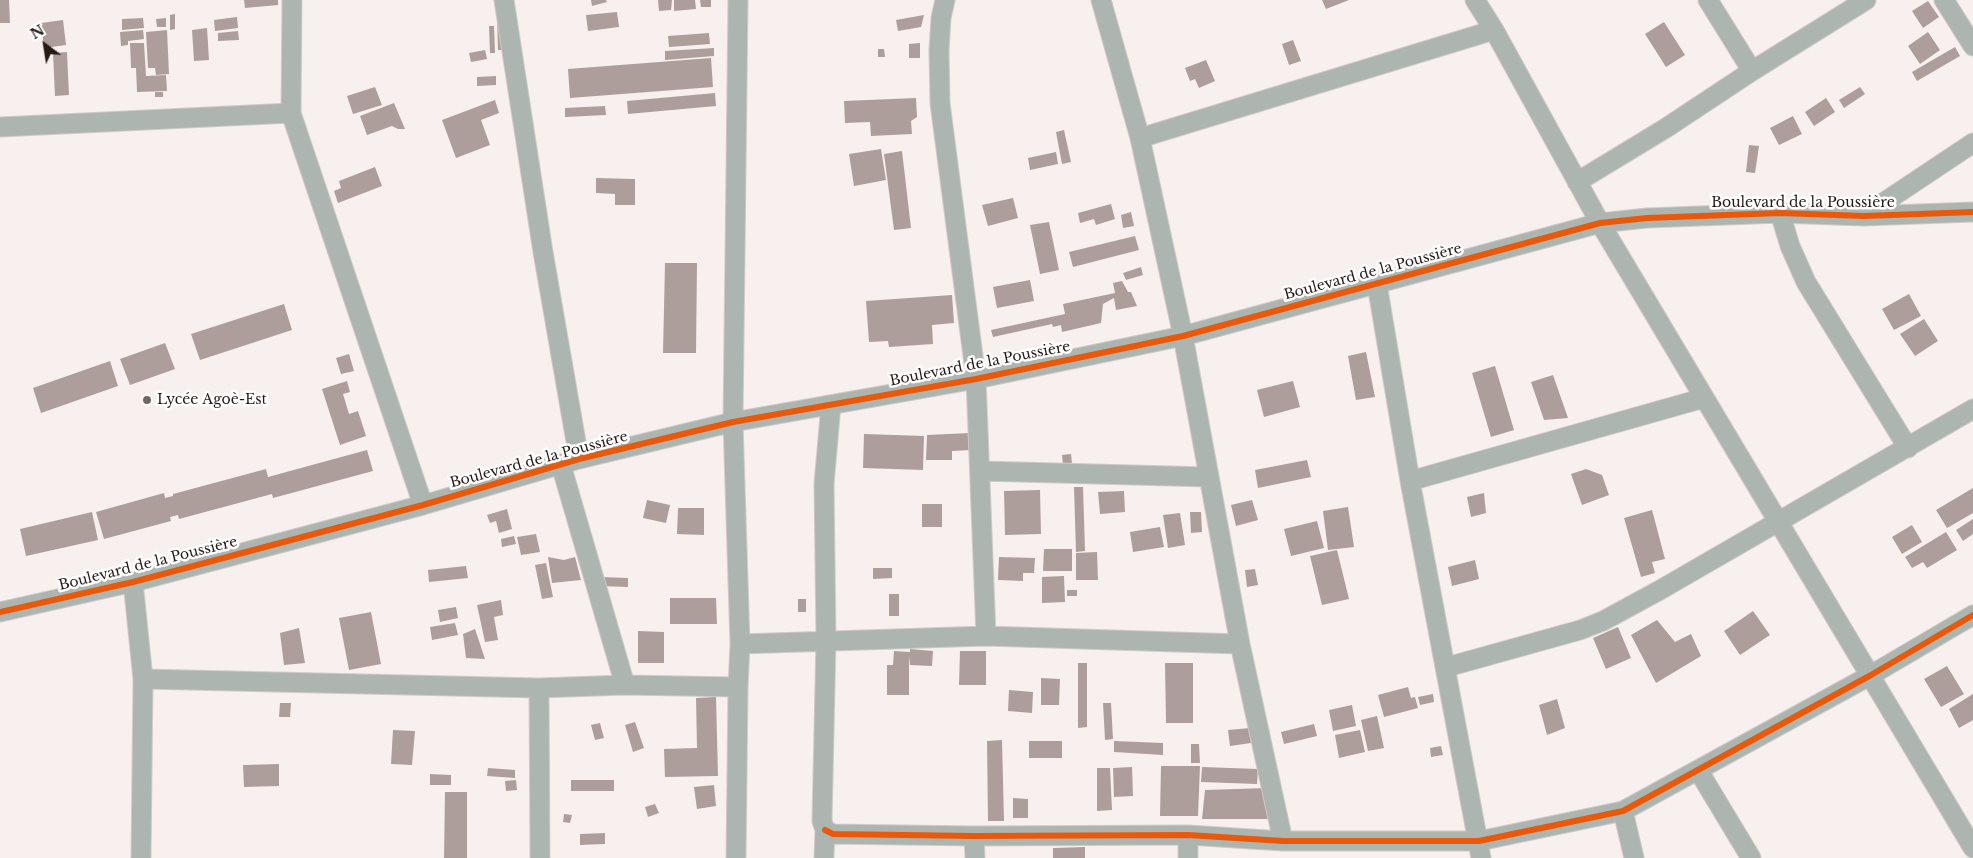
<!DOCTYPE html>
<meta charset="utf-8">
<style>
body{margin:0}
#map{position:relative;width:1973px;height:858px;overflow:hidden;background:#f8f0ee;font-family:"Libre Baskerville",serif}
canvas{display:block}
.north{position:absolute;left:20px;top:20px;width:50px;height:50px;-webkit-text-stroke:4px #fff;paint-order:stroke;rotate:329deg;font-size:14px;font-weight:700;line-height:20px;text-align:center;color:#261a17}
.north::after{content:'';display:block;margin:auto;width:18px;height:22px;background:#261a17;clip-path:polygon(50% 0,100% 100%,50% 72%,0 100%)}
</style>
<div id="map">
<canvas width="1973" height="858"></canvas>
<div class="north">N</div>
</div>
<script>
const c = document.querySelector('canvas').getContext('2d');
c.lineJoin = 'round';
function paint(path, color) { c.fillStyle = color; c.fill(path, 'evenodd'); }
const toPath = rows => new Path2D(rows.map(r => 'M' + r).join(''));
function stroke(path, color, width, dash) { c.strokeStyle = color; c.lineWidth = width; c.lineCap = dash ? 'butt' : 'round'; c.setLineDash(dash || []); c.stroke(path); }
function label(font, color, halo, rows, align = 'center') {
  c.font = font + ' "Libre Baskerville",serif'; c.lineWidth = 5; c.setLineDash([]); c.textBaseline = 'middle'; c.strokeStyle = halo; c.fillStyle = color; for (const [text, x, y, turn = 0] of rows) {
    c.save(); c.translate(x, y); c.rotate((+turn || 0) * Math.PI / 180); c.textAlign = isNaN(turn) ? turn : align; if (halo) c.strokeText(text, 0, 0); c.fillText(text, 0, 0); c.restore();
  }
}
paint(toPath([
 [0,0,9,0,10,23,0,23],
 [244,0,278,0,278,5,245,8],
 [591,0,606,0,607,2,592,6],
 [658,0,672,0,671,10,659,11],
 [674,0,695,0,696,9,674,11],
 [700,0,711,0,711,7,701,7],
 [1322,0,1349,0,1326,9],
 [1928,1,1939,17,1923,28,1912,11],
 [617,12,619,27,588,31,586,15],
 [175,14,175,29,170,30,170,15],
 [924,15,921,27,898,31,896,20],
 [237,17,238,28,215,31,214,20],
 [143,18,144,28,122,30,122,19],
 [166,18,166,27,157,27,156,19],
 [497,19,502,19,503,50,498,50],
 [63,20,66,45,44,48,41,23],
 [1664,22,1685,55,1666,67,1645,34],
 [489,26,494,26,495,53,490,53],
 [207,28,209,60,194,61,192,30],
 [143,30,144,39,128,41,128,45,121,46,120,32],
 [167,30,169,74,156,75,155,68,148,68,146,32],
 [238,31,239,40,218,41,218,33],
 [1928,32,1940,50,1920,64,1908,46],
 [709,33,710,44,669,47,668,36],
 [1293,40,1301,61,1289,65,1282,44],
 [130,43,144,43,146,76,166,75,167,91,137,92,136,68,131,68],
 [920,43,920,58,909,58,909,44],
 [1955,47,1960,56,1917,81,1912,72],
 [714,48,714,56,665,60,665,51],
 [878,49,884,49,885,57,878,57],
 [485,50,487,59,471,62,469,53],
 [67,52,69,95,55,96,53,53],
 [711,58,713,87,570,98,568,69],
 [1206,60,1215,81,1199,88,1195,79,1190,81,1185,68],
 [496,76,496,85,477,86,477,77],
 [375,87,382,105,353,114,347,96],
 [1860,87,1865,94,1844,108,1839,100],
 [155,92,163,92,163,97,155,97],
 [715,93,716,106,628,114,627,101],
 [916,98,917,117,911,121,912,134,871,136,870,122,845,123,844,101],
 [1826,98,1835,112,1814,126,1805,112],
 [495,100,499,113,481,120,490,145,456,158,442,120],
 [394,103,405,129,398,129,392,126,367,135,360,116],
 [605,106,606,115,565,117,565,108],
 [1793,116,1802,134,1779,145,1770,128],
 [1064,130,1071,162,1062,164,1056,132],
 [1749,145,1759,146,1755,173,1746,172],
 [881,149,886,180,854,186,849,154],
 [902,151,911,228,894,230,884,154],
 [1056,152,1058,164,1030,170,1028,158],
 [375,167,382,186,338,203,334,191,341,188,339,181],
 [596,178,635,179,635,205,615,205,615,194,596,193],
 [1013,198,1018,218,988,226,982,205],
 [1111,204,1115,219,1096,225,1094,219,1080,223,1078,213],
 [1131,212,1134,226,1123,228,1121,215],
 [1049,222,1059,270,1040,274,1030,225],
 [1135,236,1139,250,1073,267,1069,252],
 [665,263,697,263,696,353,663,353],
 [1141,267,1143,275,1126,280,1123,273],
 [1030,280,1034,301,997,308,993,287],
 [1122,281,1128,292,1131,292,1137,306,1116,310,1114,298,1103,304,1101,323,1062,332,1061,325,1053,327,1052,324,993,337,991,330,1065,314,1063,304,1115,293,1113,283],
 [1909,294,1921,316,1894,330,1882,309],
 [952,295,954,323,932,325,933,344,889,347,888,341,869,342,866,301],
 [284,304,292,330,200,360,191,334],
 [1924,319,1938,341,1915,356,1900,334],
 [165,343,175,369,130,385,120,359],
 [1366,352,1375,397,1356,400,1348,356],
 [349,354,354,371,341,374,336,358],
 [110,361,118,386,41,413,33,388],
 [1495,366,1514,430,1491,437,1472,373],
 [1553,375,1568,418,1544,420,1531,382],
 [347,381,350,392,343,394,349,414,358,411,366,436,340,445,322,389],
 [1293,381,1300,407,1264,417,1257,390],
 [970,433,971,450,952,451,952,460,926,460,927,435],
 [864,434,924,436,923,470,863,468],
 [367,450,373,471,273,498,272,494,179,519,178,515,170,517,171,521,104,539,96,512,164,493,165,498,173,496,173,494,266,469,268,477],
 [1071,454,1072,464,1063,465,1062,455],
 [1307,460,1311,477,1258,488,1255,470],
 [1586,469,1602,475,1609,495,1582,505,1571,474],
 [1074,487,1083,487,1085,551,1076,552],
 [1973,488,1973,513,1947,528,1936,510],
 [1040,490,1041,534,1005,535,1004,491],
 [1124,491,1125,512,1100,514,1098,492],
 [1484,493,1486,513,1471,517,1467,497],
 [647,500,670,505,666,523,643,518],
 [1252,500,1258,520,1236,526,1231,505],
 [922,504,942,504,942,527,922,527],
 [1348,507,1354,547,1328,550,1323,511],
 [678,508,704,508,704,535,677,534],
 [507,509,512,529,499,533,496,521,490,523,487,515],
 [1652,510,1665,559,1652,562,1655,573,1641,577,1624,518],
 [92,512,98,540,26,556,20,529],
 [1190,512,1201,512,1202,532,1191,533],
 [1180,513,1185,545,1168,548,1163,515],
 [1973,519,1973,534,1963,541,1956,530],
 [1317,521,1324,548,1291,556,1284,529],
 [1912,525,1922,542,1902,554,1892,537],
 [1160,527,1164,547,1133,552,1130,532],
 [1946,532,1957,550,1927,568,1923,562,1912,568,1905,557],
 [536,534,540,552,521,555,517,537],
 [514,536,516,544,502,547,501,539],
 [1044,549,1072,549,1072,571,1043,571],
 [1337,550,1349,599,1322,605,1310,556],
 [1097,552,1098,580,1076,580,1076,553],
 [548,557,564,560,575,557,581,580,552,583],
 [999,557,1035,558,1034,573,1023,573,1023,581,998,580],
 [1475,560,1479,579,1452,586,1448,567],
 [546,563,553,597,542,599,535,565],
 [466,566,468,578,429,582,428,570],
 [873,568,892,568,892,578,873,579],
 [1255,569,1258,585,1247,587,1245,570],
 [1064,576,1065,602,1042,603,1042,577],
 [600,577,628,578,628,587,600,586],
 [1067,590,1077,590,1077,596,1067,596],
 [889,594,899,594,899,616,889,616],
 [670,598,716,598,717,624,670,624],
 [798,599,806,599,806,612,798,612],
 [501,600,503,615,494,617,498,640,485,642,477,605],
 [456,607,458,618,440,622,438,610],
 [1753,611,1770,635,1740,655,1724,631],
 [371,612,381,664,349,670,339,618],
 [1657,620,1675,642,1691,634,1701,656,1656,683,1631,635],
 [455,623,458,635,432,640,430,627],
 [1618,627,1631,658,1606,669,1593,638],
 [299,628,305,663,284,665,280,633],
 [475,629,485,659,466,658,463,634],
 [638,631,664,632,664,663,638,663],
 [910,649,933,651,932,666,910,665,909,656,909,695,887,695,887,665,893,665,894,651,910,652],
 [960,651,986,651,986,685,959,685],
 [1078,663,1087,663,1087,727,1078,728],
 [1165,663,1193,663,1193,723,1166,723],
 [1947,666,1964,694,1941,707,1924,679],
 [1041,678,1060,679,1059,705,1041,705],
 [1408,687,1411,698,1415,697,1418,708,1384,717,1378,695],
 [1009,690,1033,692,1032,713,1008,711],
 [1433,694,1434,702,1420,705,1418,697],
 [1973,694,1973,720,1959,728,1949,709],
 [716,697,718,776,665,777,664,749,697,748,696,698],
 [1557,699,1565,728,1547,735,1539,705],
 [280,703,291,703,290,717,279,717],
 [1103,703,1111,703,1113,739,1105,740],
 [1352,705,1356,726,1333,731,1329,710],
 [1377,716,1384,748,1368,751,1361,720],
 [635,722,644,748,633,752,625,725],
 [600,723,604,738,595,740,591,725],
 [1314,724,1317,736,1284,744,1281,732],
 [1250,728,1251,743,1230,746,1228,730],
 [393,730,415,731,412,765,391,764],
 [1360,730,1365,752,1339,758,1335,735],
 [1002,740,1004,821,988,821,987,741],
 [1029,741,1062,741,1062,758,1029,758],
 [1114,741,1163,743,1163,755,1114,752],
 [1191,744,1199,744,1200,763,1191,763],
 [1441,746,1443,755,1431,757,1430,748],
 [279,764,279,786,244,787,243,765],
 [1161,766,1200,766,1198,816,1160,816],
 [1132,767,1133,796,1114,797,1113,768],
 [1202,767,1258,769,1257,784,1201,782],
 [488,768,515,770,515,778,487,776],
 [1097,768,1110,768,1112,810,1097,811],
 [430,774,451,775,451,785,430,785],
 [516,780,517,790,506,791,505,781],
 [571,780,614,780,614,791,571,791],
 [714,785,716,806,697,809,694,787],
 [1267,788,1268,819,1202,819,1205,790],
 [445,792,467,792,467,858,444,858],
 [1013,798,1028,799,1028,818,1013,818],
 [655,804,659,813,648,817,645,807],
 [564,814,572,815,570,823,563,822],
 [605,833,605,844,580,845,580,834],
 [1085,847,1085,858,1053,858,1053,848]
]), '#ae9e9b');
const street = toPath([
 [292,0,291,113,423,505],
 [504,0,543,252,579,459],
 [945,0,941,18,939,50,940,103,976,379,986,636],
 [1101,0,1140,138,1183,336,1240,644,1283,841],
 [1475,0,1494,30,1600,223,1973,848],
 [1708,0,1752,71],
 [1944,0,1973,46],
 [0,127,291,113],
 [1140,138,1494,30],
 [1577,182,1666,128,1752,71,1866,0],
 [1780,213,1790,246,1806,282,1908,448],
 [1865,215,1973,143],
 [1377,284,1410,481,1481,858],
 [561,465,625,685],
 [981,471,1209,477],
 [1410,481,1704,398],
 [133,582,143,679,539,688,625,685,738,687],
 [0,612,133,582,423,505,579,459,733,422,976,379,1183,336,1600,223,1647,218,1780,213,1864,216,1973,212],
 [740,644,986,636,1240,644],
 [1447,667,1580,630,1603,621,1660,590,1973,409],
 [539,688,540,858],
 [1698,770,1751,858],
 [1623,811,1634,858],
 [825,830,833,834,974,836,1188,835,1283,841,1479,841,1623,811,1871,675,1973,615],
 [1188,835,1188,858],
 [974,836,975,858],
 [141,858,143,679],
 [736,858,738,687,740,644,733,422,738,0],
 [824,858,825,830,822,821,826,640,824,484,831,405]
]);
stroke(street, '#d1cac8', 21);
stroke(street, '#adb5b0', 19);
stroke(toPath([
 [0,612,133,582,423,505,579,459,733,422,976,379,1183,336,1600,223,1647,218,1780,213,1864,216,1973,212],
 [825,830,833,834,974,836,1188,835,1283,841,1479,841,1623,811,1871,675,1973,615]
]), '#e8590c', 6);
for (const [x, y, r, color] of [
 [147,400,5,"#706562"]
]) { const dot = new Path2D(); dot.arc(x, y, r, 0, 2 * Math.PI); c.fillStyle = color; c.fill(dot); stroke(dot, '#fff', 2); }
label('14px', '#261a17', '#fff', [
 ["Boulevard de la Poussière",1803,203],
 ["Boulevard de la Poussière",1373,272,-15],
 ["Boulevard de la Poussière",980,364,-11],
 ["Boulevard de la Poussière",539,460,-15],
 ["Boulevard de la Poussière",148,564,-14]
]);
label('14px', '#261a17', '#fff', [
 ["Lycée Agoè-Est",157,400]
], 'left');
</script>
